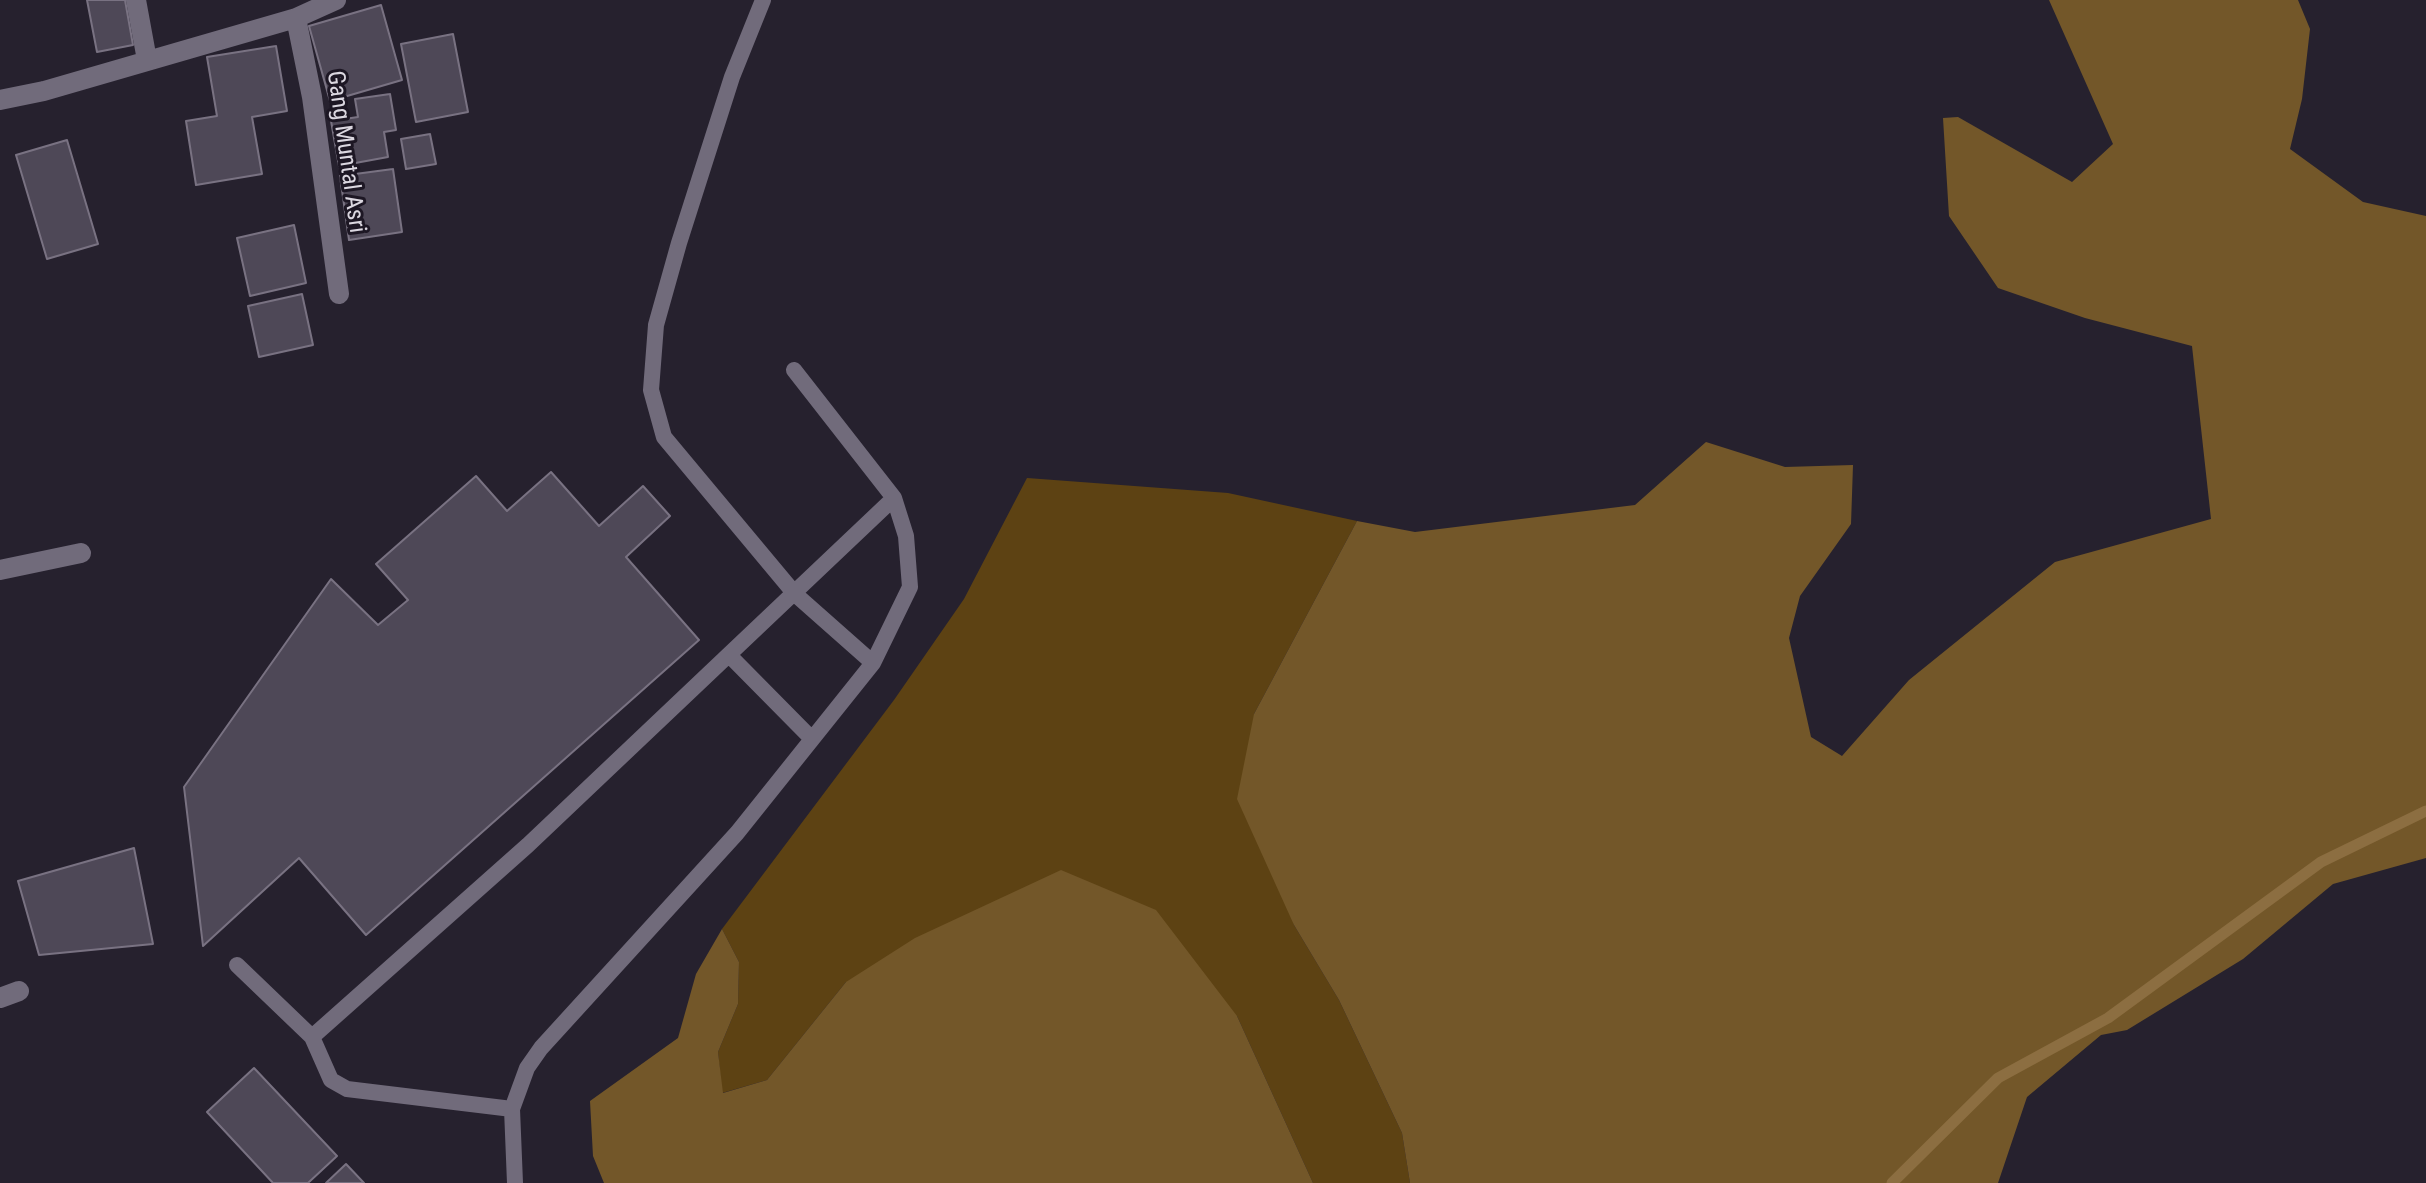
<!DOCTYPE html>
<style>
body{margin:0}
canvas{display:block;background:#26212e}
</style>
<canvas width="2426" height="1183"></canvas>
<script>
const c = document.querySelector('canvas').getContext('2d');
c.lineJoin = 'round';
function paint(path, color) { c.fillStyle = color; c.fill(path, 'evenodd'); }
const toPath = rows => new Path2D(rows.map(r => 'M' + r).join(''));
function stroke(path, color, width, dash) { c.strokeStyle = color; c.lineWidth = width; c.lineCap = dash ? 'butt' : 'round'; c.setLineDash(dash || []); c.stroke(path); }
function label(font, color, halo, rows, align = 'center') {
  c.font = font + ' "Roboto Condensed",sans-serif'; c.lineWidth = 6; c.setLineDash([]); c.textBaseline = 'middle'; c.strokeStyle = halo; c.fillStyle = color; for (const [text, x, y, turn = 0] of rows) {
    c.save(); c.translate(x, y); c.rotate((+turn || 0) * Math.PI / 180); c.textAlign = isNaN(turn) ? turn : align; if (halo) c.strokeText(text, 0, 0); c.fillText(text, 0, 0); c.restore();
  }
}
paint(toPath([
 [1027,478,1228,493,1357,521,1254,714,1294,925,1339,1000,1402,1133,1410,1183,1313,1183,1237,1016,846,982,767,1080,722,1093,718,1052,738,1004,739,962,722,929,894,700,964,599]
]), '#5d4213');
paint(toPath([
 [2049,0,2298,0,2310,29,2302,99,2290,149,2363,202,2426,216,2426,858,2333,884,2243,959,2127,1030,2101,1035,2027,1097,1998,1183,1410,1183,1402,1133,1339,1000,1294,925,1237,799,1254,714,1357,521,1415,532,1635,505,1706,442,1785,467,1853,465,1851,524,1800,596,1789,638,1811,737,1842,756,1909,680,2055,562,2211,519,2192,346,2085,318,1998,288,1949,216,1943,118,1958,117,2072,182,2113,144],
 [1061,870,1156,910,1237,1016,1313,1183,604,1183,593,1156,590,1101,678,1038,696,974,722,929,739,962,738,1004,718,1052,723,1093,767,1080,846,982,915,938]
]), '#735729');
stroke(toPath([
 [1892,1183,1998,1078,2108,1018,2321,862,2426,811]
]), '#8c6e41', 11);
const building = toPath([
 [87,0,125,0,133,45,97,52,87,0],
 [381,5,402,80,330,101,309,26,381,5],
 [453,34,468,112,416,122,401,44,453,34],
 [276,46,287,111,252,117,262,174,196,185,186,121,217,116,207,57,276,46],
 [390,94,396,130,384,132,388,157,339,166,331,121,358,117,355,99,390,94],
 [430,134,436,164,406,169,401,139,430,134],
 [67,140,98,244,47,259,16,155,67,140],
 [393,169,402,232,349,240,340,176,393,169],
 [294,225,306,283,250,296,237,238,294,225],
 [302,294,313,345,259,357,248,306,302,294],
 [551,472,599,526,643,486,670,516,626,557,699,640,366,935,299,858,203,946,184,787,331,579,378,625,408,600,376,564,476,476,507,511,551,472],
 [134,848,153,944,39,955,18,881,134,848],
 [254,1068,337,1156,308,1183,273,1183,207,1112,254,1068],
 [346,1164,364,1183,326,1183,346,1164]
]);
paint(building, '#4e4857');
stroke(building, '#797282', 2);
stroke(toPath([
 [763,0,732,77,679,243,656,325,651,390,664,437,795,594,873,663],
 [729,655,811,738],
 [237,965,312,1037,331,1080,347,1089,512,1109],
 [312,1037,528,845,894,498],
 [515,1183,512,1109,527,1068,541,1048,737,833,873,663,910,587,906,536,894,498,794,370]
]), '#716b7b', 16);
stroke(toPath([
 [136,0,147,60],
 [296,18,312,97,339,294],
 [0,100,44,91,296,18,336,0],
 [0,570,81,553],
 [0,998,19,991]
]), '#716b7b', 20);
label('24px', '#dbd7e0', '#1d1724', [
 ["Gang Muntal Asri",345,152,82]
]);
</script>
